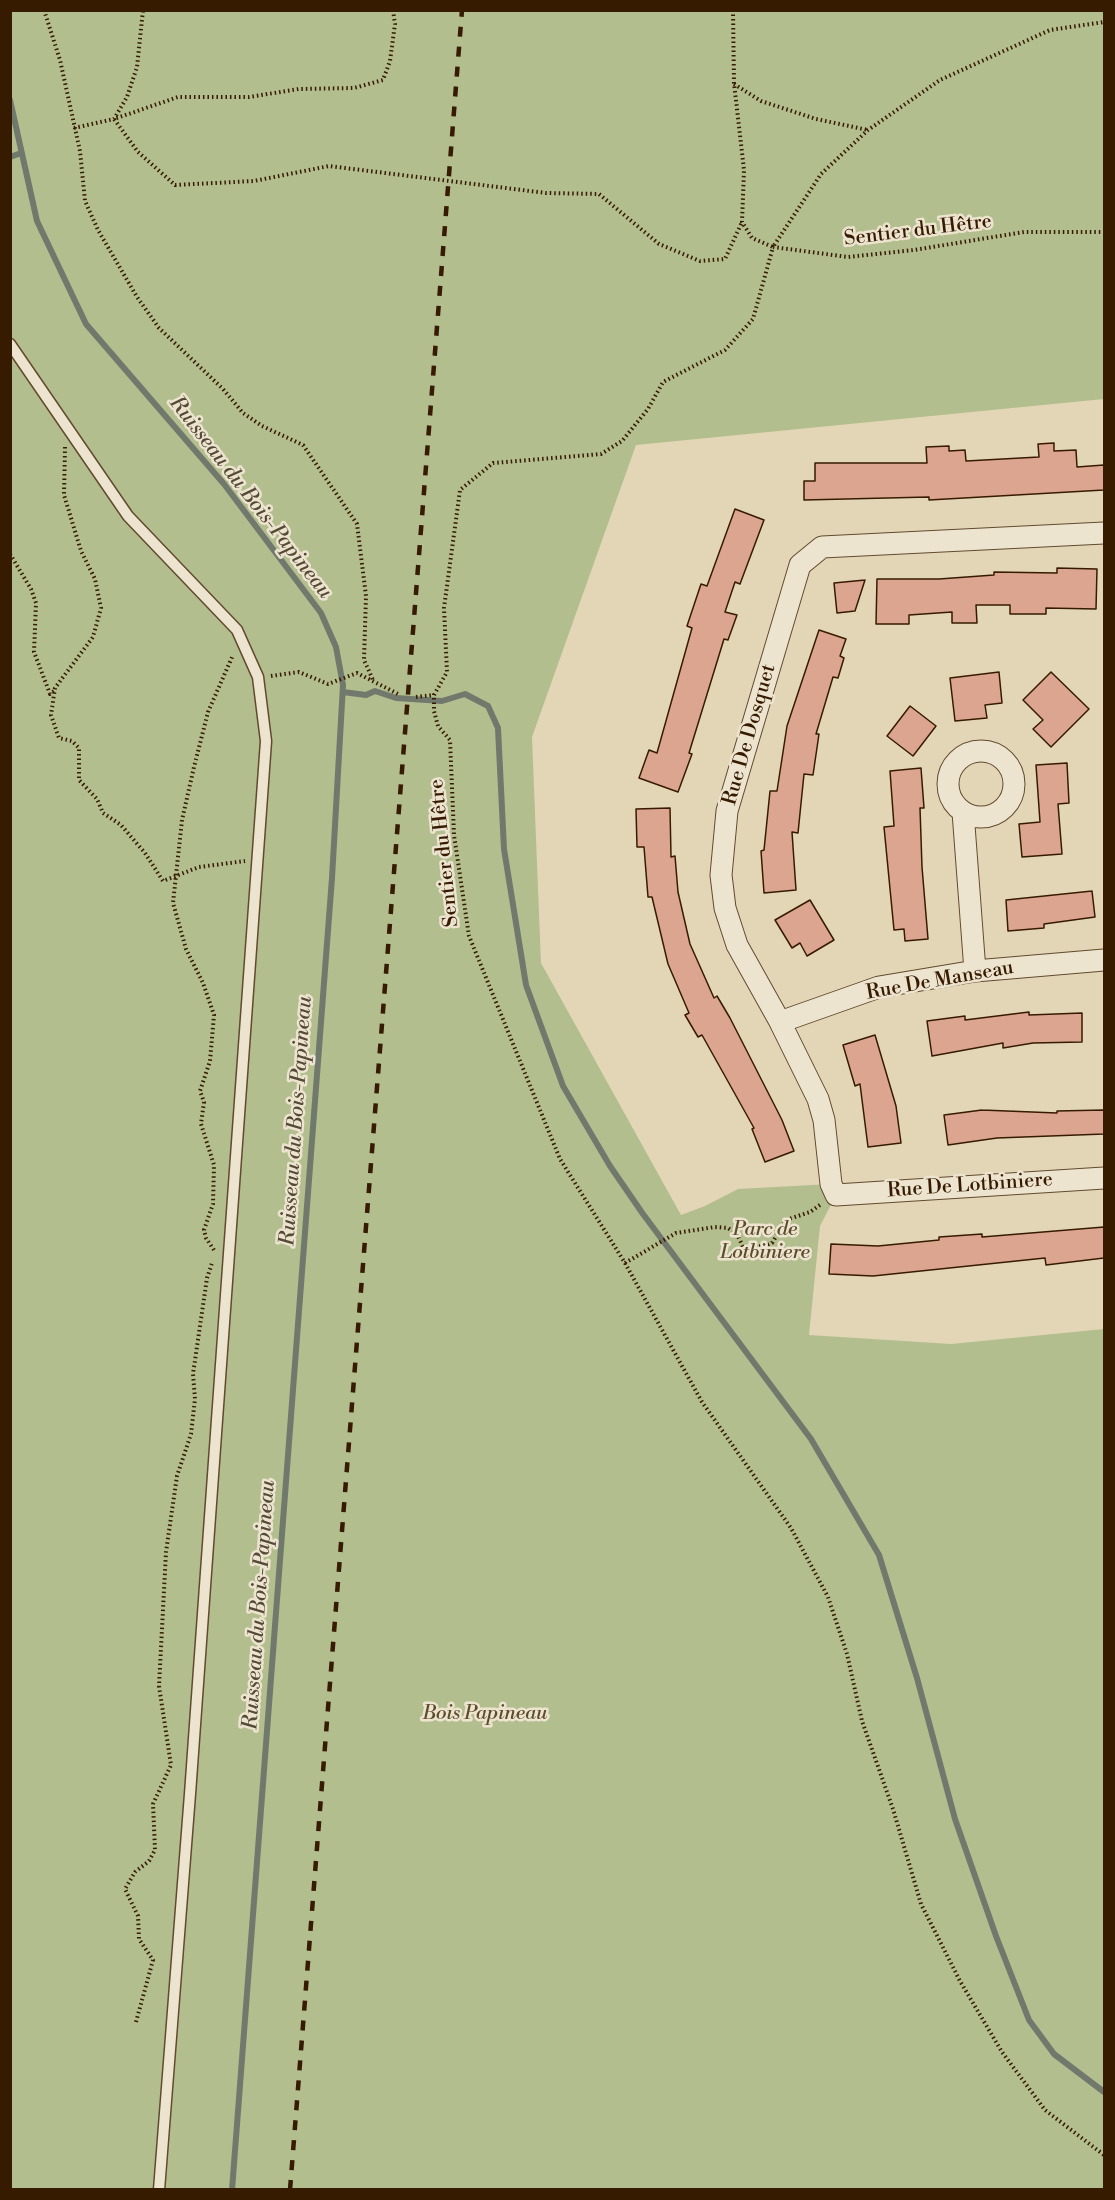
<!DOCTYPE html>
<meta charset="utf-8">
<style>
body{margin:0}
#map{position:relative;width:1115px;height:2200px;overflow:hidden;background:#e3d6b6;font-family:"Libre Bodoni",serif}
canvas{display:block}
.frame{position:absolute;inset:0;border:12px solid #371b00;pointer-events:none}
</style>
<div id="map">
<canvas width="1115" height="2200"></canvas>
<div class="frame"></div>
</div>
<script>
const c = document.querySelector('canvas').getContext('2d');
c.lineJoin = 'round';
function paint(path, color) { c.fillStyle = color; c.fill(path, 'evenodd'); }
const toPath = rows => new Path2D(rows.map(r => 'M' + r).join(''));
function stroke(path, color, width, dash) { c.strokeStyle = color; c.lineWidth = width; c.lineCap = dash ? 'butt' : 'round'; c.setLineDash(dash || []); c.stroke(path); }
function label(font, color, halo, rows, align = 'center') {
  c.font = font + ' "Libre Bodoni",serif'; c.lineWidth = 5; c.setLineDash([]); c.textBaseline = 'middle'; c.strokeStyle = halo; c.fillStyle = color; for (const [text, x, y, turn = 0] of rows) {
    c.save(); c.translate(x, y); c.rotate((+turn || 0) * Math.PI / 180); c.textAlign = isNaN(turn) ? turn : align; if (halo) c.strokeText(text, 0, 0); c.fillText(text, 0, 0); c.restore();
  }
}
paint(toPath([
 [11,11,1104,11,1104,399,636,445,532,737,541,963,681,1215,705,1206,738,1189,831,1184,836,1195,820,1226,809,1335,951,1344,1104,1329,1104,2189,11,2190]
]), '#b3be8e');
stroke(toPath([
 [10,100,37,221,86,324,224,484,321,613,336,647,343,685,332,878,232,2190],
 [10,157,21,153],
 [343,692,366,695,375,691,396,698,442,701,465,694,488,706,498,728,504,849,526,985,563,1086,610,1166,643,1214,811,1439,879,1555,917,1678,955,1819,996,1936,1029,2020,1054,2054,1104,2092]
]), '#71796d', 6);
const building = toPath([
 [1054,443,1054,451,1076,450,1077,467,1104,465,1104,490,929,500,929,497,804,500,804,481,815,481,815,463,927,463,926,447,949,446,949,451,965,450,966,461,1039,457,1038,444,1054,443],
 [735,509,764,520,740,584,735,582,725,612,737,615,728,640,724,639,689,753,692,754,678,792,639,778,649,750,657,753,692,628,687,626,701,584,707,586,735,509],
 [1057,568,1097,569,1096,609,1046,608,1046,614,1010,614,1010,605,976,605,977,623,952,623,952,612,909,615,909,624,876,624,877,579,939,579,994,575,994,572,1057,573,1057,568],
 [865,580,855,611,837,613,834,583,865,580],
 [819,630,846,639,840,656,844,658,838,678,833,677,816,734,819,734,813,775,804,774,798,833,792,832,796,890,764,893,761,851,764,850,770,791,777,791,787,726,819,630],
 [999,672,1002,703,985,705,987,718,955,721,950,678,999,672],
 [1051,672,1089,709,1051,747,1033,729,1043,720,1023,700,1051,672],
 [910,706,936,726,913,756,887,736,910,706],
 [1067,763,1069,803,1058,804,1062,854,1022,857,1019,824,1040,822,1036,765,1067,763],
 [921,768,924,808,920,808,922,867,928,939,905,941,904,929,894,930,884,827,894,826,890,771,921,768],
 [670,808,671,857,675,856,678,892,690,944,714,998,717,996,730,1018,782,1120,794,1151,765,1162,752,1129,754,1128,702,1035,698,1037,685,1015,689,1013,668,964,652,897,648,897,644,847,637,847,636,809,670,808],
 [1092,891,1095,917,1044,924,1044,928,1008,931,1006,900,1092,891],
 [810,900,834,940,807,956,800,943,792,948,775,920,810,900],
 [1029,1012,1029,1015,1082,1013,1082,1042,1033,1043,1003,1048,1003,1043,932,1056,927,1021,965,1016,965,1020,1029,1012],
 [875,1035,896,1106,901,1143,868,1147,860,1084,855,1086,843,1045,875,1035],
 [982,1110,1057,1113,1057,1111,1104,1110,1104,1134,997,1138,948,1145,944,1115,982,1110],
 [1104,1227,1104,1258,1046,1265,1045,1258,873,1276,829,1274,831,1244,878,1246,939,1240,939,1237,982,1234,982,1237,1104,1227]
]);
paint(building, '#dba58f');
stroke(building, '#371b00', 1.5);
const lane = toPath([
 [10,344,128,516,237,630,258,677,266,741,190,1794,159,2190]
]);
const street = toPath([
 [1104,533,822,547,800,565,727,811,721,875,725,908,737,945,780,1022,818,1099,824,1120,831,1184,836,1195,1104,1178],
 '948 784a33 33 0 1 1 66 0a33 33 0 1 1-66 0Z',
 [963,812,975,971],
 [780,1022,879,987,975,971,1104,960]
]);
stroke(lane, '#624a2e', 13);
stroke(street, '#624a2e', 23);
stroke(toPath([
 [44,10,60,60,80,151,85,201,98,230,137,297,159,328,223,389,243,413,262,426,303,445,357,524,366,596,364,660,373,680],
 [393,10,395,24,390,61,383,80,354,88,299,89,249,97,178,97,114,119,138,152,175,185,254,181,329,166,546,193,599,194,659,244,700,261,725,259,742,222],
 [733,10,734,83,744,170,742,222,752,238,773,247,821,174,868,130,940,80,1050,30,1104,22],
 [734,84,761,101,816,119,868,130],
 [74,128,114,119,127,97,137,67,143,10],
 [65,447,64,495,81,551,95,579,101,608,93,637,55,688,51,715,59,738,72,741,79,748,79,780,97,799,103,813,121,825,145,853,163,881,199,867,245,861],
 [10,554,31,589,36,603,34,652,50,694,54,691],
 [271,676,299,672,328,684,357,673,400,695],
 [416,697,434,695],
 [820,1205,810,1212,786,1220,772,1243,765,1246,743,1247,737,1234,728,1228,715,1227,676,1233,625,1263,560,1159,469,936,454,835,450,740,438,726,434,711,434,695,447,672,444,608,460,490,493,463,601,454,622,441,648,409,663,382,725,350,753,319,773,247,848,257,914,250,1024,232,1104,232],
 [214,1250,206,1238,204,1230,213,1204,214,1165,201,1124,204,1102,200,1091,210,1061,214,1015,203,983,186,949,173,903,182,820,194,767,208,712,233,655],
 [625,1263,702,1402,791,1528,828,1597,847,1654,862,1721,893,1809,921,1904,960,1981,1002,2052,1045,2110,1104,2155],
 [136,2022,153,1960,139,1939,138,1916,125,1889,135,1872,149,1861,155,1850,153,1804,171,1765,159,1686,166,1552,177,1476,191,1434,195,1399,193,1374,207,1278,212,1263]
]), '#371b00', 4, [1.5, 3]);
stroke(lane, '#ede4d0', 10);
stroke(street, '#ede4d0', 21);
stroke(toPath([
 [290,2190,462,10]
]), '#371b00', 4.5, [10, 10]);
label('20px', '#371b00', '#ede4d0', [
 ["Sentier du Hêtre",918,231,-7],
 ["Rue De Dosquet",750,735,-74],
 ["Sentier du Hêtre",445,853,-96],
 ["Rue De Manseau",940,981,-10],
 ["Rue De Lotbiniere",970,1186,-4]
]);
label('italic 20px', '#5c4c2b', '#ede4d0', [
 ["Parc de",765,1230],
 ["Lotbiniere",765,1253],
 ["Bois Papineau",485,1714]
]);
label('italic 21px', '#544a36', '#ede4d0', [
 ["Ruisseau du Bois-Papineau",250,498,52],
 ["Ruisseau du Bois-Papineau",297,1121,-86],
 ["Ruisseau du Bois-Papineau",260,1605,-86]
]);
</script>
